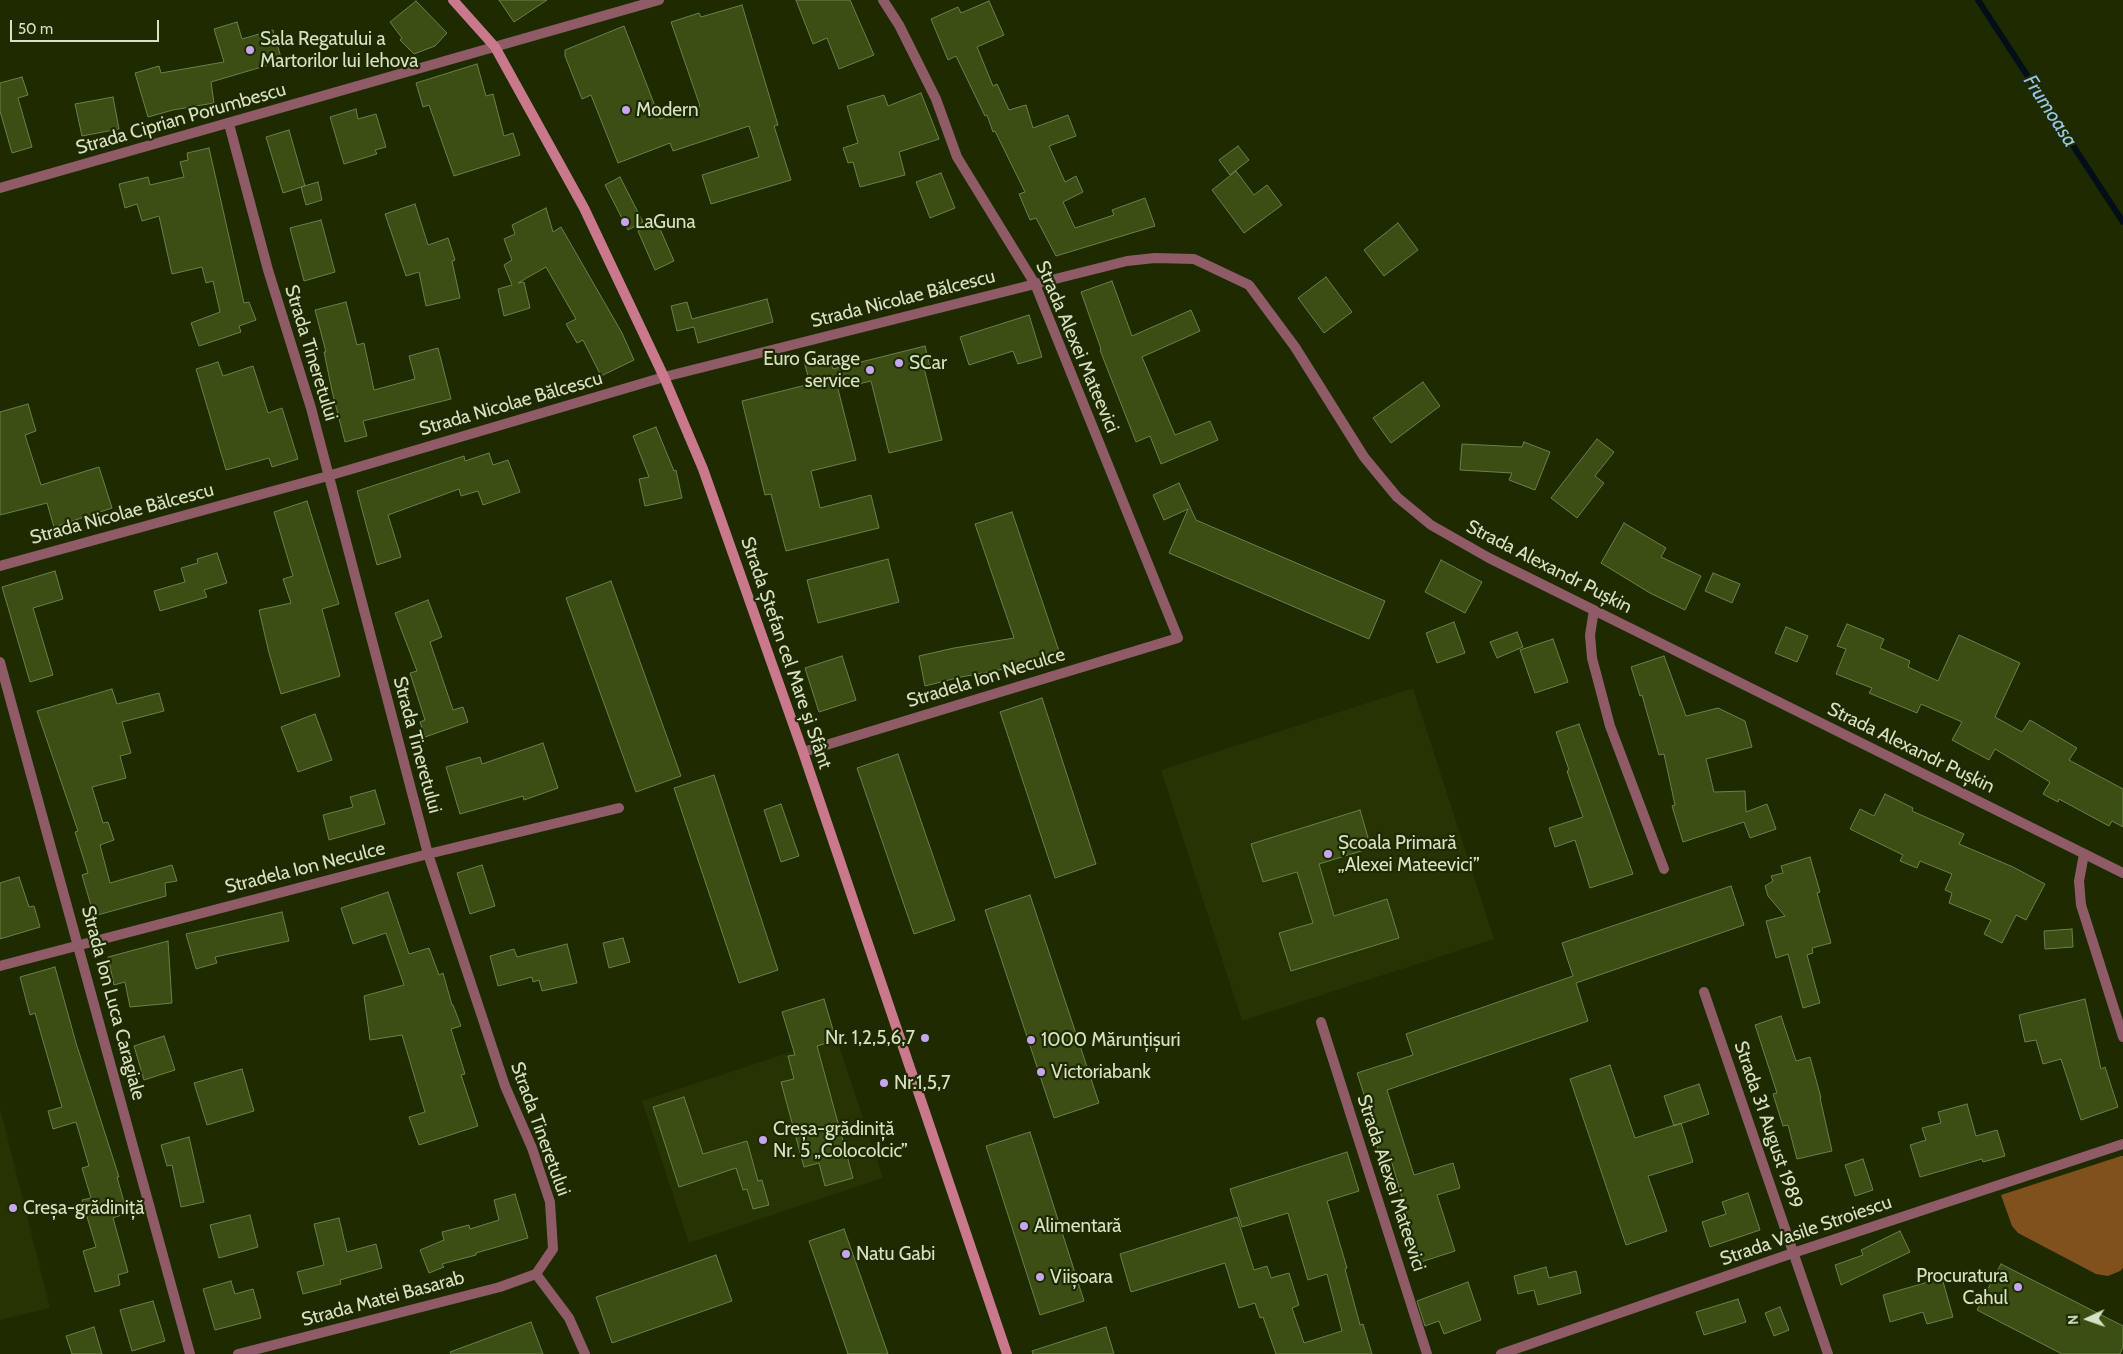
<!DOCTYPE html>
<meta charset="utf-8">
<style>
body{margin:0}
#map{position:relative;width:2123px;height:1354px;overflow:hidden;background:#1e2a00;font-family:Cabin,sans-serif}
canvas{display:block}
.north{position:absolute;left:2063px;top:1294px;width:50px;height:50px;-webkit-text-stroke:4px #1e2a00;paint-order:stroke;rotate:267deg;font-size:14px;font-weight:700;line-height:20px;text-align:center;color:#d7e2c4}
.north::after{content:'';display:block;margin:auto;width:18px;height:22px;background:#d7e2c4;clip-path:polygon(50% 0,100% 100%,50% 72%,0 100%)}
.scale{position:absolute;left:10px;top:20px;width:149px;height:22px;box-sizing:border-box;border:2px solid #d7e2c4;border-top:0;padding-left:6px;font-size:15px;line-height:18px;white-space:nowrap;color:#d7e2c4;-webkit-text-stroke:4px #1e2a00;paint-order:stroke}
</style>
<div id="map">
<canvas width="2123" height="1354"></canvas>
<div class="north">N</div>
<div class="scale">50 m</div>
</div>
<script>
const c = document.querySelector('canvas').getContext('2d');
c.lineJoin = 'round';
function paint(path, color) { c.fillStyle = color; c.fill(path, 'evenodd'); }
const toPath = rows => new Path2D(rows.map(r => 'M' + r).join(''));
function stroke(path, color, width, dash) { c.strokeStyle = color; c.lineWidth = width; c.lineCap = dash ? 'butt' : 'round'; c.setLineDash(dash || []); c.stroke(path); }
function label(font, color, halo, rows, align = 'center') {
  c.font = font + ' Cabin,sans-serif'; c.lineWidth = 4.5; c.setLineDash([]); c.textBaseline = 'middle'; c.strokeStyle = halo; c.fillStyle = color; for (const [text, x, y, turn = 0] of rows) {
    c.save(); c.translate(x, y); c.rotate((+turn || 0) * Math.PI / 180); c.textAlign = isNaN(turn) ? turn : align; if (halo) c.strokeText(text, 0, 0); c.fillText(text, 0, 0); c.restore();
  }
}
paint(toPath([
 [1413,688,1494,939,1242,1021,1161,770],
 [836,1037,883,1178,689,1243,642,1101],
 [0,1108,50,1308,0,1320]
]), '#263404');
paint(toPath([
 [2121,1156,2123,1156,2123,1268,2120,1271,2108,1276,2096,1274,2018,1233,2012,1226,2001,1195]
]), '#81511d');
stroke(toPath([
 [1978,0,2123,222]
]), '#030e19', 6);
const building = toPath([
 [499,0,547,0,514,22,499,0],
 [796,0,850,0,874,55,839,69,827,38,813,44,796,0],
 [416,1,447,33,435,46,414,54,400,40,402,38,390,22,416,1],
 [989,1,1004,35,977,47,993,86,997,84,1009,110,1026,105,1033,128,1068,115,1076,136,1049,146,1065,182,1076,176,1083,192,1063,202,1075,228,1114,215,1112,210,1145,198,1155,226,1056,256,1036,218,1030,220,1019,194,1025,192,995,131,993,132,987,115,985,116,956,56,948,60,931,19,958,7,961,13,989,1],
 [742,5,778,125,774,126,791,180,711,204,702,175,759,157,749,126,673,151,670,143,618,163,591,95,582,99,565,56,565,50,624,26,660,119,700,106,671,22,699,13,701,17,742,5],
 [237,22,242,39,273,30,282,61,211,82,214,103,173,110,148,117,135,73,159,66,161,73,224,62,214,29,237,22],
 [477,64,486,96,493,94,504,136,513,133,520,155,454,176,429,105,423,107,416,83,477,64],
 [22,77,28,95,18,98,32,147,12,153,0,111,0,83,22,77],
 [921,93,939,139,899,152,905,175,860,187,853,162,848,163,843,148,858,143,847,106,884,95,888,106,921,93],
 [113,97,119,129,82,136,75,104,113,97],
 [356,109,358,119,376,114,386,147,375,150,377,154,344,164,330,117,356,109],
 [289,130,305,186,283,193,266,137,289,130],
 [1238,146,1249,160,1230,175,1219,160,1238,146],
 [209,148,244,303,249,302,256,320,239,326,241,332,199,346,191,323,220,312,213,281,206,283,202,267,172,274,159,216,142,221,137,204,125,208,119,184,148,177,150,185,184,177,180,162,188,160,187,153,209,148],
 [1236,171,1254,195,1267,185,1282,205,1244,233,1212,190,1236,171],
 [941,173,955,208,930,218,916,182,941,173],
 [620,177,643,222,628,230,605,185,620,177],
 [318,182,322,200,306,205,301,187,318,182],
 [415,204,428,245,448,238,455,260,452,261,460,298,426,306,419,272,406,276,385,214,415,204],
 [546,208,553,232,561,227,622,333,634,360,601,376,583,340,577,343,566,324,576,319,546,267,518,283,524,282,530,308,504,316,498,289,512,285,504,265,512,260,504,239,515,234,512,225,546,208],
 [321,220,335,272,304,281,290,228,321,220],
 [657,222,674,261,655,270,638,231,657,222],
 [1398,223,1418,250,1384,276,1364,250,1398,223],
 [1326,277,1352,312,1324,333,1298,298,1326,277],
 [1112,281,1132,336,1191,310,1200,331,1142,357,1175,435,1210,421,1218,440,1161,464,1150,436,1136,442,1100,350,1101,349,1081,292,1112,281],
 [767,299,773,322,698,343,694,327,677,331,671,306,687,302,692,319,767,299],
 [346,302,357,345,364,343,374,390,415,379,409,356,438,348,451,399,363,421,367,436,345,442,332,391,324,352,326,352,315,310,346,302],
 [1029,315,1042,357,1018,364,1013,351,969,365,960,337,1029,315],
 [925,346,930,367,924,368,942,440,889,453,871,381,838,389,856,460,811,471,820,508,871,495,879,528,786,551,771,494,765,495,742,401,810,384,804,361,829,354,833,369,925,346],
 [218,362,223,376,253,366,268,413,282,408,298,459,272,467,269,458,226,470,196,369,218,362],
 [1423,382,1440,406,1391,443,1373,418,1423,382],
 [28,404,36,431,25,435,41,485,99,467,112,508,54,527,47,503,0,515,0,412,28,404],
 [656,427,674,471,676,470,682,498,645,506,639,479,649,477,633,436,656,427],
 [1597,439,1614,452,1595,476,1604,483,1577,518,1551,498,1597,439],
 [1524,442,1550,452,1535,490,1509,480,1512,473,1460,470,1462,444,1522,447,1524,442],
 [489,453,493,465,508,460,520,492,483,505,478,491,461,496,459,489,388,515,401,557,377,565,357,491,464,456,465,461,489,453],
 [1179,483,1196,520,1385,601,1369,639,1169,553,1188,509,1164,520,1153,495,1179,483],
 [307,501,339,604,322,609,340,676,281,694,269,653,259,610,291,603,283,579,293,576,274,512,307,501],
 [1012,512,1059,651,1014,666,1015,667,961,677,925,686,919,656,954,648,1014,638,975,524,1012,512],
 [1624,523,1666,548,1661,557,1701,576,1685,610,1650,593,1601,563,1624,523],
 [217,553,227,583,204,590,207,597,160,611,154,591,185,582,181,568,198,563,197,559,217,553],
 [888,559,899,602,818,623,807,580,888,559],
 [1441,560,1482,582,1465,613,1425,592,1441,560],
 [55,571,63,599,33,608,53,675,30,682,2,587,55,571],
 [1713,573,1740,584,1732,603,1705,591,1713,573],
 [611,581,681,776,636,792,566,598,611,581],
 [428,600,442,637,430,642,453,710,463,707,468,722,425,737,420,722,425,720,410,673,417,671,395,613,428,600],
 [1454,622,1465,653,1437,663,1426,633,1454,622],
 [1847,624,1884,639,1880,648,1910,661,1908,667,1938,681,1959,635,2020,663,1995,717,2022,732,2030,720,2077,748,2069,760,2123,789,2123,827,2112,821,2109,826,2059,799,2058,802,2043,794,2050,782,1995,749,1989,760,1952,740,1962,722,1921,704,1917,713,1869,693,1872,688,1836,674,1846,649,1837,646,1847,624],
 [1786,627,1808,636,1797,662,1775,653,1786,627],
 [1517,632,1523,647,1497,658,1490,642,1517,632],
 [1553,639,1568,682,1535,693,1520,650,1553,639],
 [842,656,856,700,819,712,805,668,842,656],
 [1664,656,1686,716,1718,708,1745,721,1752,747,1706,759,1714,792,1745,791,1746,812,1767,804,1776,829,1750,838,1744,822,1683,842,1672,806,1675,805,1664,754,1659,755,1642,695,1640,696,1631,667,1664,656],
 [112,689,117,704,159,693,164,711,122,722,131,753,120,756,126,778,92,787,103,823,108,822,114,840,100,845,110,883,172,865,177,881,165,883,166,896,94,916,82,875,88,873,75,832,78,831,37,711,112,689],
 [1042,698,1096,864,1055,878,1000,712,1042,698],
 [315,714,332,760,298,772,281,727,315,714],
 [1579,724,1633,874,1590,888,1575,840,1555,847,1549,828,1583,817,1567,771,1569,770,1556,732,1579,724],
 [543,743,558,788,524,800,523,796,460,814,446,767,480,757,482,764,543,743],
 [898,754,955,920,914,934,857,768,898,754],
 [714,775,778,970,739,983,674,788,714,775],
 [375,790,385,824,329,840,323,815,353,807,350,797,375,790],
 [1885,794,1913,808,1912,811,1964,834,1959,844,2013,867,2045,884,2026,920,2016,915,2002,943,1984,934,1991,920,1949,903,1952,893,1945,890,1952,874,1920,861,1917,868,1900,861,1903,855,1850,829,1860,809,1874,816,1885,794],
 [781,804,799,856,781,862,764,810,781,804],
 [1360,810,1371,848,1319,864,1334,916,1387,899,1399,938,1291,971,1279,933,1313,923,1297,872,1263,882,1251,844,1360,810],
 [1810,857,1820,892,1817,893,1831,943,1812,948,1813,953,1807,955,1820,1003,1803,1008,1788,954,1776,958,1766,921,1785,916,1768,896,1765,886,1773,881,1771,876,1783,873,1781,866,1810,857],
 [482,865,495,906,470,914,457,873,482,865],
 [19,877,29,907,34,906,40,927,0,939,0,883,19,877],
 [1731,886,1744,925,1576,983,1588,1021,1387,1090,1414,1175,1453,1163,1460,1188,1437,1195,1455,1251,1421,1262,1406,1216,1407,1215,1389,1153,1380,1156,1368,1117,1371,1116,1357,1073,1413,1055,1406,1034,1573,976,1562,943,1731,886],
 [388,892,409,954,429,948,439,975,443,973,452,1005,453,1005,461,1026,451,1029,465,1074,461,1075,478,1126,419,1145,409,1117,425,1112,402,1035,370,1040,364,996,404,985,386,933,353,944,341,908,388,892],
 [1030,895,1099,1103,1054,1118,985,910,1030,895],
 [282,912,289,941,215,957,217,963,196,969,186,934,282,912],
 [2072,929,2073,947,2045,949,2044,931,2072,929],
 [623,938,630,962,609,968,603,943,623,938],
 [168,941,172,1003,130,1007,125,982,114,985,108,957,168,941],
 [567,944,577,983,542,991,539,980,533,982,532,977,498,986,490,956,514,949,517,957,567,944],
 [55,967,76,1043,119,1177,117,1177,127,1213,113,1218,128,1272,118,1275,120,1285,95,1292,83,1251,96,1247,82,1200,91,1198,82,1168,89,1166,76,1122,53,1129,48,1111,62,1107,35,1013,30,1015,20,977,55,967],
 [824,999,836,1040,817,1046,853,1178,825,1186,819,1163,804,1167,781,1082,794,1079,788,1056,795,1055,782,1012,824,999],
 [2085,999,2101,1069,2105,1067,2118,1107,2081,1120,2061,1059,2043,1064,2036,1040,2025,1042,2019,1015,2085,999],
 [1781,1016,1796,1061,1810,1057,1821,1098,1820,1098,1832,1151,1797,1159,1788,1125,1783,1126,1773,1094,1777,1093,1755,1025,1781,1016],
 [164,1036,175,1070,144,1080,134,1046,164,1036],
 [1610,1065,1635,1138,1681,1123,1693,1162,1648,1176,1667,1231,1626,1245,1570,1079,1610,1065],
 [242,1069,254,1111,207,1125,194,1083,242,1069],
 [1699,1084,1709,1114,1674,1126,1664,1096,1699,1084],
 [684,1097,703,1154,747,1141,758,1181,762,1180,769,1205,753,1209,747,1189,743,1190,736,1168,679,1187,653,1107,684,1097],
 [1967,1104,1976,1136,1997,1130,2005,1156,1983,1162,1982,1159,1920,1177,1910,1145,1926,1140,1922,1128,1941,1123,1938,1112,1967,1104],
 [1030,1132,1084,1301,1040,1315,986,1146,1030,1132],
 [189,1137,204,1202,181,1207,172,1165,167,1166,161,1145,189,1137],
 [1347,1152,1359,1191,1327,1201,1347,1268,1345,1269,1360,1325,1363,1324,1372,1354,1276,1354,1263,1317,1260,1318,1255,1303,1239,1308,1225,1263,1131,1292,1120,1254,1237,1217,1254,1270,1267,1266,1271,1278,1289,1273,1299,1305,1292,1308,1304,1343,1342,1331,1327,1274,1308,1280,1288,1213,1242,1227,1230,1189,1347,1152],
 [1863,1159,1873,1190,1855,1196,1845,1165,1863,1159],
 [1748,1193,1760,1230,1710,1247,1702,1222,1726,1214,1722,1202,1748,1193],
 [515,1194,528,1238,476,1253,476,1255,442,1264,444,1267,429,1273,420,1250,444,1240,442,1232,469,1225,470,1229,499,1220,494,1200,515,1194],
 [250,1215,258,1247,219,1258,210,1225,250,1215],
 [339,1218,347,1252,376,1244,382,1268,340,1280,341,1284,303,1294,297,1272,324,1265,314,1224,339,1218],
 [844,1229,888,1354,848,1354,809,1241,844,1229],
 [1900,1231,1910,1252,1841,1285,1835,1265,1863,1255,1861,1250,1900,1231],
 [716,1255,732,1301,612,1343,596,1297,716,1255],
 [2001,1264,2123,1326,2123,1347,2120,1354,2062,1354,1977,1310,2001,1264],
 [1546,1267,1549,1278,1576,1271,1581,1293,1538,1305,1534,1290,1518,1294,1514,1276,1546,1267],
 [1942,1278,1953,1317,1927,1324,1923,1312,1890,1322,1883,1295,1942,1278],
 [231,1281,235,1294,253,1289,261,1318,215,1330,203,1289,231,1281],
 [1468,1282,1481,1320,1444,1334,1439,1321,1425,1326,1417,1301,1468,1282],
 [1738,1299,1746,1322,1704,1335,1696,1312,1738,1299],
 [153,1301,165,1341,132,1351,120,1310,153,1301],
 [1780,1307,1789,1330,1774,1336,1765,1313,1780,1307],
 [531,1322,543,1354,451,1354,450,1352,531,1322],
 [94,1327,102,1354,72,1354,66,1336,94,1327],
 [1106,1327,1114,1354,1033,1354,1032,1351,1106,1327]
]);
paint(building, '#3d4e15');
stroke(building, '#6d8047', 1);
stroke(toPath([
 [229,124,268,270,311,408,428,854,505,1086,532,1148,550,1202,553,1249,536,1274,569,1318,585,1354],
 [0,188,659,0],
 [0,566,328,476,664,377,1127,261,1155,258,1194,259,1249,285,1295,347,1364,457,1397,497,1431,525,1489,558,2123,873],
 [1594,610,1590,635,1592,658,1610,726,1664,869],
 [0,662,190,1354],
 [803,752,1178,638,1035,284,957,157,936,99,899,25,883,0],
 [2084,854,2079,881,2081,905,2123,1037],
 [0,966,428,854,619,808],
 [1704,992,1828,1354],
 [1321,1022,1427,1354],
 [238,1354,500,1287,536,1274],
 [1501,1354,1793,1253,2123,1144]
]), '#8e5b67', 10);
stroke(toPath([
 [453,0,495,47,584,208,664,377,703,469,803,752,1007,1354]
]), '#ca798d', 10);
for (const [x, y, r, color] of [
 [250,50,5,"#c7a6f0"],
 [626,110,5,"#c7a6f0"],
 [625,222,5,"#c7a6f0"],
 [899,363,5,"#c7a6f0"],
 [870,370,5,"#c7a6f0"],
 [1328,854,5,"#c7a6f0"],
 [925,1038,5,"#c7a6f0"],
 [1031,1040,5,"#c7a6f0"],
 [1041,1072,5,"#c7a6f0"],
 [884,1083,5,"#c7a6f0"],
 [763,1140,5,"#c7a6f0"],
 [13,1208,5,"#c7a6f0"],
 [1024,1226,5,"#c7a6f0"],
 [846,1254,5,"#c7a6f0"],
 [1040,1277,5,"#c7a6f0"],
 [2018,1287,5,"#c7a6f0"]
]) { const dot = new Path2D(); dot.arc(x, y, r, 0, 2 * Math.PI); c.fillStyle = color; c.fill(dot); stroke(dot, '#1e2a00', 2); }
label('19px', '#d7e2c4', '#1e2a00', [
 ["Sala Regatului a",260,39],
 ["Martorilor lui Iehova",260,61],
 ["Modern",636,110],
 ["LaGuna",635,222],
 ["Euro Garage",860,359,"right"],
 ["service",860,381,"right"],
 ["SCar",909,363],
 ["Școala Primară",1338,843],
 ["„Alexei Mateevici”",1338,865],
 ["Nr. 1,2,5,6,7",915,1038,"right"],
 ["1000 Mărunțișuri",1041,1040],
 ["Victoriabank",1051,1072],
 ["Nr.1,5,7",894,1083],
 ["Creșa-grădiniță",773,1129],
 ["Nr. 5 „Colocolcic”",773,1151],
 ["Creșa-grădiniță",23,1208],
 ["Alimentară",1034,1226],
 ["Natu Gabi",856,1254],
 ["Procuratura",2008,1276,"right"],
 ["Cahul",2008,1298,"right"],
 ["Viișoara",1050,1277]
], 'left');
label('19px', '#d7e2c4', '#1e2a00', [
 ["Strada Ciprian Porumbescu",181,119,-16],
 ["Strada Nicolae Bălcescu",903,299,-14],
 ["Strada Alexei Mateevici",1077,347,67],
 ["Strada Tineretului",311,353,73],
 ["Strada Nicolae Bălcescu",511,404,-16],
 ["Strada Nicolae Bălcescu",122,514,-15],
 ["Strada Alexandr Pușkin",1549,567,27],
 ["Strada Ștefan cel Mare și Sfânt",786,653,71],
 ["Stradela Ion Neculce",986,678,-17],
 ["Strada Tineretului",417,745,75],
 ["Strada Alexandr Pușkin",1911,748,26],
 ["Stradela Ion Neculce",305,868,-14],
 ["Strada Ion Luca Caragiale",113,1003,75],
 ["Strada 31 August 1989",1768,1125,71],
 ["Strada Tineretului",540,1129,70],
 ["Strada Alexei Mateevici",1391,1183,72],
 ["Strada Vasile Stroiescu",1806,1231,-19],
 ["Strada Matei Basarab",383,1299,-15]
]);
label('italic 20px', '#98c6ec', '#1e2a00', [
 ["Frumoasa",2050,111,57]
]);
</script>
